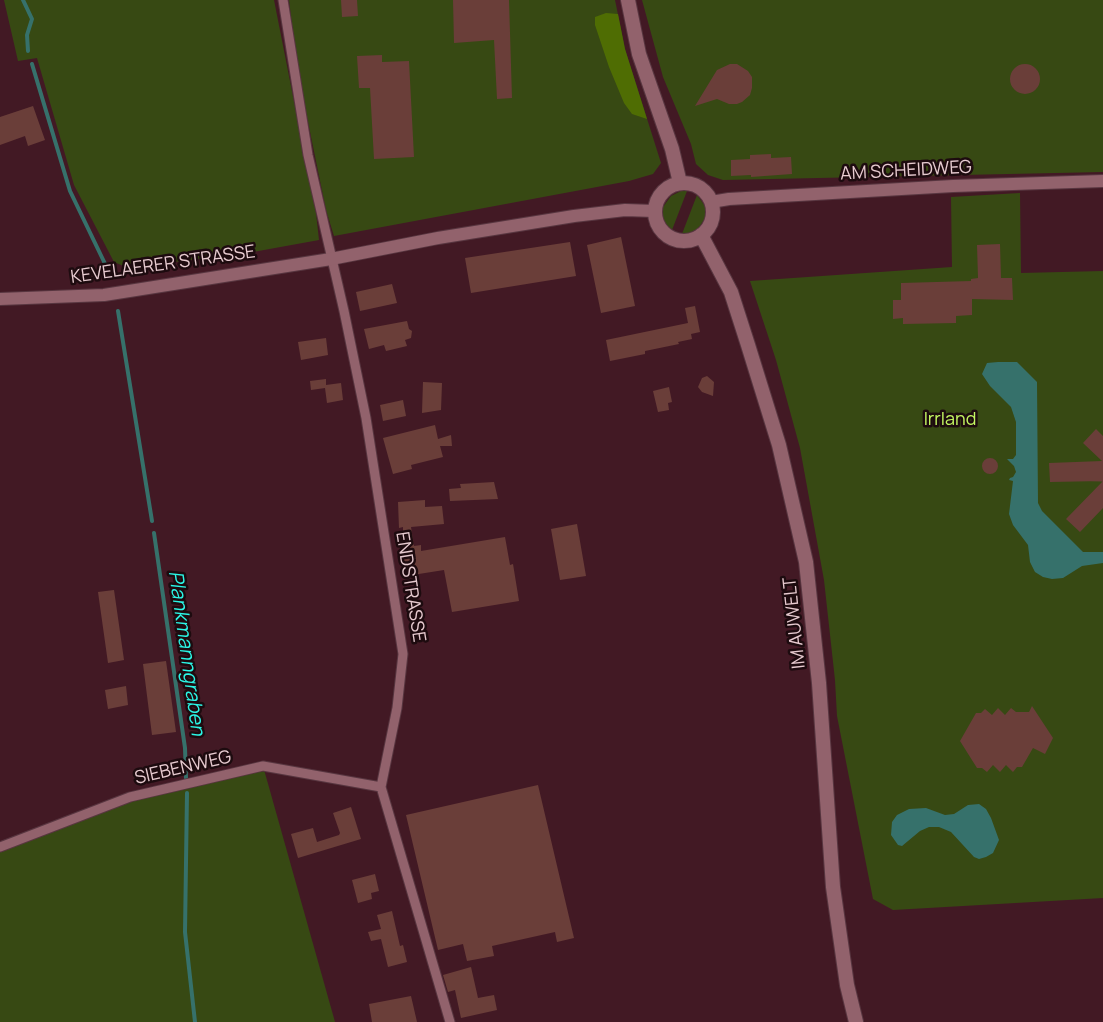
<!DOCTYPE html>
<style>
body{margin:0}
canvas{display:block;background:#421924}
</style>
<canvas width="1103" height="1022"></canvas>
<script>
const c = document.querySelector('canvas').getContext('2d');
c.lineJoin = 'round';
function paint(path, color) { c.fillStyle = color; c.fill(path, 'evenodd'); }
const toPath = rows => new Path2D(rows.map(r => 'M' + r).join(''));
function stroke(path, color, width, dash) { c.strokeStyle = color; c.lineWidth = width; c.lineCap = dash ? 'butt' : 'round'; c.setLineDash(dash || []); c.stroke(path); }
function label(font, color, halo, rows, align = 'center') {
  c.font = font + ' Manrope,sans-serif'; c.lineWidth = 5; c.setLineDash([]); c.textBaseline = 'middle'; c.strokeStyle = halo; c.fillStyle = color; for (const [text, x, y, turn = 0] of rows) {
    c.save(); c.translate(x, y); c.rotate((+turn || 0) * Math.PI / 180); c.textAlign = isNaN(turn) ? turn : align; if (halo) c.strokeText(text, 0, 0); c.fillText(text, 0, 0); c.restore();
  }
}
paint(toPath([
 [4,0,274,0,316,213,319,240,253,252,128,268,114,262,74,185,37,58,18,61],
 [289,0,615,0,625,49,661,163,653,174,629,181,334,236,326,210,297,68],
 [642,0,1103,0,1103,172,723,180,708,175,696,164,691,144,663,77],
 [681,191,687,191,672,230,665,224,663,218,663,207,671,196],
 [1020,193,1021,273,1103,271,1103,898,893,910,873,899,837,716,835,680,824,580,800,448,776,360,750,281,952,267,951,197],
 [697,195,705,206,705,218,698,229,687,234,682,234],
 [263,766,335,1022,0,1022,0,847,130,797]
]), '#374913');
paint(toPath([
 [606,13,618,14,625,49,647,119,632,114,624,103,609,67,595,25,595,17]
]), '#4f6d03');
paint(toPath([
 [998,362,1017,362,1037,382,1038,503,1042,511,1083,552,1103,552,1103,563,1082,566,1063,578,1052,579,1043,577,1035,572,1030,562,1028,545,1013,525,1009,514,1013,481,1009,480,1010,478,1013,477,1016,472,1014,466,1007,459,1013,459,1016,455,1016,422,1011,407,990,386,982,374,987,363],
 [979,804,986,809,991,818,999,840,993,853,986,857,979,859,974,857,951,832,939,827,929,827,920,831,902,846,898,845,891,835,892,822,897,815,909,809,926,808,945,815,954,814,968,805]
]), '#36716b');
stroke(toPath([
 [23,0,32,19,27,35,28,51],
 [32,64,70,191,108,270],
 [118,311,152,521],
 [154,533,185,748,186,778],
 [187,793,185,932,195,1022]
]), '#36716b', 4);
paint(toPath([
 [341,0,357,0,358,16,342,17],
 [453,0,509,0,512,98,497,99,494,40,454,43],
 [382,55,382,62,409,61,414,157,374,159,370,88,359,88,357,56],
 [730,64,737,64,748,71,752,77,752,88,750,95,742,102,737,104,729,104,717,99,695,106,717,70],
 '1010 79a15 15 0 1 1 30 0a15 15 0 1 1-30 0Z',
 [33,106,45,140,28,146,25,136,0,145,0,117],
 [771,154,771,158,791,157,792,174,751,177,751,175,731,176,731,160,750,159,750,155],
 [621,237,635,306,601,313,587,245],
 [570,242,576,276,471,293,465,258],
 [1000,244,1001,278,1012,278,1013,300,972,299,972,315,956,316,956,323,903,324,903,318,893,319,893,300,901,300,901,283,971,281,971,279,978,278,977,245],
 [392,284,397,303,360,311,356,292],
 [695,306,700,332,691,334,692,339,678,342,679,344,645,351,645,354,610,361,606,340,688,323,685,308],
 [407,321,409,329,412,331,411,338,405,340,407,346,386,351,384,345,369,349,364,329],
 [326,338,328,355,301,360,298,342],
 [707,376,714,382,713,396,702,392,698,387,702,378],
 [326,379,326,385,341,383,343,400,327,403,325,388,311,390,310,381],
 [423,382,442,383,441,410,422,413],
 [669,387,672,402,668,403,669,410,658,412,653,391],
 [403,400,406,416,383,421,380,405],
 [435,425,438,439,451,435,452,446,440,446,443,457,411,465,412,469,393,474,383,438],
 [1096,429,1103,436,1103,508,1080,532,1066,519,1103,481,1050,482,1049,463,1102,461,1083,443],
 '982 466a8 8 0 1 1 16 0a8 8 0 1 1-16 0Z',
 [494,482,498,499,450,501,449,489,461,488,460,484],
 [425,500,425,507,442,506,444,524,411,527,414,546,421,545,421,551,505,537,510,565,513,564,519,601,452,612,444,570,406,576,403,555,403,527,399,528,398,502],
 [577,524,586,576,560,580,551,529],
 [114,590,124,660,108,663,98,592],
 [166,661,176,732,152,735,143,664],
 [126,686,128,705,108,709,105,690],
 [1032,706,1053,738,1045,754,1033,748,1022,767,1017,767,1013,772,1006,765,1000,772,993,765,987,772,982,768,977,768,960,741,976,713,981,713,985,709,992,715,998,708,1005,715,1011,708,1016,712,1029,712],
 [538,785,574,938,557,942,555,932,492,946,494,956,467,961,463,944,438,950,406,815],
 [351,807,361,839,298,858,291,834,313,828,317,842,339,835,340,833,333,813],
 [375,874,379,891,371,893,372,899,358,903,352,880],
 [392,911,400,946,403,945,407,962,388,967,381,939,371,941,368,932,381,929,377,915],
 [471,967,478,998,494,995,497,1010,461,1018,455,990,448,992,443,975],
 [411,996,417,1022,372,1022,369,1004]
]), '#6a3e39');
const minor = toPath([
 [283,0,308,155,344,311,366,418,403,654,397,708,381,787,450,1022],
 [0,847,130,797,263,766,381,787]
]);
const tertiary = toPath([
 [711,202,729,199,953,186,1103,181],
 [0,299,104,295,331,259,438,238,574,216,625,210,654,211]
]);
const secondary = toPath([
 [628,0,639,54,672,149,680,183],
 '655 212a29 29 0 1 1 58 0a29 29 0 1 1-58 0Z',
 [701,235,731,292,748,345,779,445,806,562,819,683,833,887,847,985,856,1022]
]);
stroke(minor, '#583640', 11);
stroke(tertiary, '#583640', 14);
stroke(secondary, '#583640', 16);
stroke(minor, '#92626c', 9);
stroke(tertiary, '#92626c', 12);
stroke(secondary, '#92626c', 14);
label('18px', '#e7cbd0', '#1d0b0f', [
 ["AM SCHEIDWEG",906,171,-3],
 ["KEVELAERER STRASSE",163,265,-8],
 ["ENDSTRASSE",410,587,81],
 ["IM AUWELT",795,623,-96],
 ["SIEBENWEG",183,768,-13]
]);
label('18px', '#c4f862', '#1d0b0f', [
 ["Irrland",950,420]
]);
label('italic 20px', '#2bf6e6', '#1d0b0f', [
 ["Plankmanngraben",186,653,82]
]);
</script>
